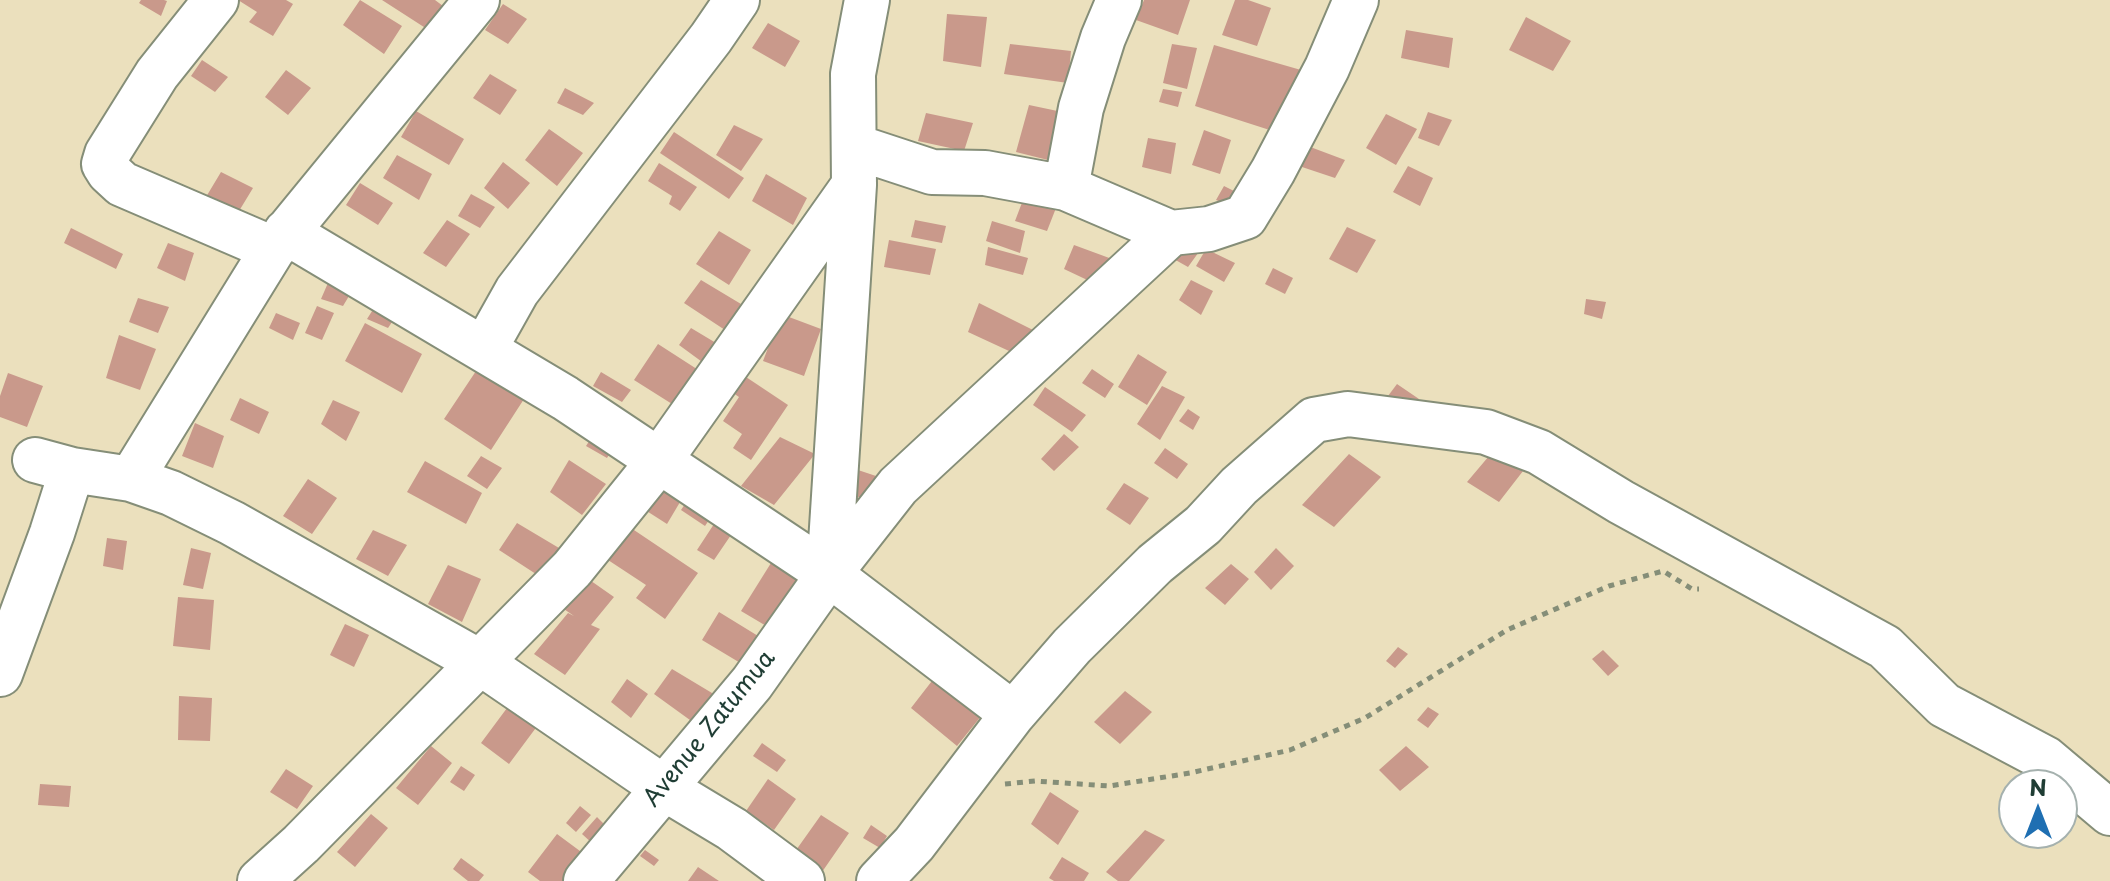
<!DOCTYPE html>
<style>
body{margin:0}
#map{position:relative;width:2110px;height:881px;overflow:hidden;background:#ebe0bd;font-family:"Playpen Sans",sans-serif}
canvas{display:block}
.north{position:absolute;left:1998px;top:769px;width:80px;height:80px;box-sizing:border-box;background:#fff;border:2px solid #a5b1ae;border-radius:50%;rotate:0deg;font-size:22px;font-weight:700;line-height:32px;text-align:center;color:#1f3d34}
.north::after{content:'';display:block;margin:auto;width:28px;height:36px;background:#1f6fb2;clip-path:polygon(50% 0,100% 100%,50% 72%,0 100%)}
</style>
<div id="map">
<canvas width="2110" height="881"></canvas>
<div class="north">N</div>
</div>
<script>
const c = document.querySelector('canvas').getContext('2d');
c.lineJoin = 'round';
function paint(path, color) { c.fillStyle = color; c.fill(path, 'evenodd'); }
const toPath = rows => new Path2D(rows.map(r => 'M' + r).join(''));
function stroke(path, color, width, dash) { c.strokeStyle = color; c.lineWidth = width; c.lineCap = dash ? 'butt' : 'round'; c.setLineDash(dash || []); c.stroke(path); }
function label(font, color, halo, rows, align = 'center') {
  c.font = font + ' "Playpen Sans",sans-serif'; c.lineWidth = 6; c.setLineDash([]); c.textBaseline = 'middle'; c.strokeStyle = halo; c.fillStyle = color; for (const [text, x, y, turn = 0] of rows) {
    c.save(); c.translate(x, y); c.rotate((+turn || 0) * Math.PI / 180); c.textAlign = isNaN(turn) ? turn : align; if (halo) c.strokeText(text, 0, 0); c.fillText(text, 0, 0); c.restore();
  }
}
paint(toPath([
 [141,0,164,0,167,1,161,16,139,3],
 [238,0,286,0,293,4,273,36,249,22,257,12],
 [360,0,402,26,384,54,343,25],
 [382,0,435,0,443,6,427,29],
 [1144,0,1190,0,1178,35,1136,20],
 [1235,0,1248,0,1271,8,1257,46,1222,35],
 [503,4,527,19,508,44,485,30],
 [947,14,987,17,981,67,943,61],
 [1526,17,1571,41,1553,71,1509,50],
 [768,23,800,41,785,67,752,48],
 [1406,30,1453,38,1449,68,1401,58],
 [1010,44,1071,51,1068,83,1004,74],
 [1172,44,1197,48,1187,89,1163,83],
 [1214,45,1301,70,1279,133,1195,106],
 [202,60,228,77,215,92,191,76],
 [286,70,311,88,288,115,265,97],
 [490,74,517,90,500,115,473,98],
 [565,88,594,103,583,115,557,103],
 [1163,89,1182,92,1178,107,1159,102],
 [1029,105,1067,113,1056,162,1016,152],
 [416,111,464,139,449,165,401,137],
 [1428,112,1452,120,1439,146,1418,138],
 [926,113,973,123,964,151,918,141],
 [1386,114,1417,129,1396,165,1366,148],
 [734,125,763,139,741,171,716,155],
 [549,129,583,153,557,186,525,160],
 [1204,130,1231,140,1220,174,1192,165],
 [674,132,744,178,729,199,660,153],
 [1148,138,1176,143,1171,174,1142,167],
 [1305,145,1345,160,1335,178,1296,165],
 [397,155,432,174,419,200,383,178],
 [503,162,530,183,508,209,484,188],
 [659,163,697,187,680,211,669,204,672,196,648,181],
 [1408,166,1433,178,1420,206,1393,192],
 [221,172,253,188,236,216,206,197],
 [766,174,807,198,793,225,752,201],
 [360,183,393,203,378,225,346,205],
 [1224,186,1236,192,1231,206,1216,200],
 [471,194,495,207,480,228,458,216],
 [1023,200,1056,208,1047,231,1015,221],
 [447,220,470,234,446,267,423,253],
 [915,220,946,226,942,243,911,237],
 [992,221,1025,231,1020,253,986,241],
 [1347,227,1376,240,1357,273,1329,259],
 [71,228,123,254,116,269,64,243],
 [719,231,751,250,729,285,696,264],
 [889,240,936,249,930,275,884,267],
 [1185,240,1201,249,1188,267,1172,258],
 [168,243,194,253,185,281,157,268],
 [1074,245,1112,259,1100,286,1064,269],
 [988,247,1028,258,1023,275,985,265],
 [1206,249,1235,263,1224,282,1196,266],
 [1273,268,1293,278,1285,294,1265,284],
 [331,276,355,286,343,306,321,299],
 [701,280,741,304,725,330,684,303],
 [1191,280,1213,291,1201,315,1179,300],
 [381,297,402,307,388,328,367,319],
 [138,298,169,307,158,333,129,322],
 [1586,299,1606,302,1602,319,1584,314],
 [979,303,1033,330,1022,357,968,332],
 [317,306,334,313,322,340,305,333],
 [276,313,300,323,293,340,269,328],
 [781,314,821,329,804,376,763,361],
 [365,323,422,354,402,393,345,361],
 [691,328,721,346,709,367,679,345],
 [119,335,156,349,140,390,106,378],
 [658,344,703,373,680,409,634,380],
 [1138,354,1167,372,1147,405,1118,387],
 [478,368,524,399,491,450,444,419],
 [734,369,788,405,751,460,733,448,742,434,723,421,739,397,723,386],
 [1092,369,1114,384,1105,398,1082,383],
 [601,372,631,390,622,402,593,386],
 [8,373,43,386,27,427,0,417,0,396],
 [1397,384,1419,399,1407,414,1385,400],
 [1162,386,1185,397,1160,440,1137,424],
 [1045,387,1086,415,1072,432,1033,405],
 [240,398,269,412,259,434,230,420],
 [333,400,360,412,346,441,321,424],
 [1188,409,1200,417,1193,430,1179,421],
 [195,423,224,436,213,468,182,456],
 [595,432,616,443,607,458,586,446],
 [1064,434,1079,447,1054,471,1041,459],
 [780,437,815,454,774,505,741,486],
 [1500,443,1530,462,1499,502,1467,482],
 [1165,448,1188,464,1177,479,1154,463],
 [1349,454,1381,477,1334,527,1302,505],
 [481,456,502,468,487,489,467,476],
 [569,460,606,484,582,515,550,492],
 [425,461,482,493,466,524,407,492],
 [858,470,876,476,867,500,850,494],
 [663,478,686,492,667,524,642,508],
 [308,479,337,498,312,534,283,516],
 [1124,483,1149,498,1130,525,1106,509],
 [691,495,715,511,705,526,681,510],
 [517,523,559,548,539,576,499,550],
 [714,524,731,535,714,560,697,550],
 [631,528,698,573,665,619,636,598,646,585,608,560],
 [373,530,407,545,388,576,356,559],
 [107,538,127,541,123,570,103,566],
 [191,548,211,553,203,589,183,585],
 [1276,548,1294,566,1271,590,1254,572],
 [776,555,808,575,773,630,741,611],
 [1231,564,1249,579,1225,605,1205,588],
 [448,565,481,579,462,622,428,604],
 [584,576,614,597,591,625,600,629,565,675,534,654,568,613,574,616,561,607],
 [178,597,214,600,210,650,173,646],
 [719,612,763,639,747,667,702,640],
 [345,624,369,635,354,667,330,655],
 [1398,647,1408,654,1395,668,1386,661],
 [1603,650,1619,666,1608,676,1592,659],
 [672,669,722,699,701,728,654,694],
 [935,677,982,715,957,746,911,708],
 [627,679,648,694,631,718,611,702],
 [1125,691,1152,712,1120,744,1094,722],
 [179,696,212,698,210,741,178,740],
 [510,704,538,725,509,764,481,743],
 [1428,707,1439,714,1428,728,1417,720],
 [762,743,786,760,777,772,753,756],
 [431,746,452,763,418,805,396,788],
 [1406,746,1429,767,1400,791,1379,770],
 [461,766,475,775,464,791,450,782],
 [286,769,313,786,297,809,270,792],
 [768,779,796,799,774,830,746,811],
 [40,784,71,786,69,807,38,805],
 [1050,792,1079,811,1058,845,1031,824],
 [580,806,591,815,576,832,566,823],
 [371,814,388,828,355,867,337,852],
 [821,815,849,833,822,872,794,853],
 [597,817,607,827,593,844,582,834],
 [871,825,887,836,880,848,863,838],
 [1145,830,1165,840,1129,881,1118,881,1106,872],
 [557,834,584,854,563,881,540,881,528,872],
 [645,850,659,860,654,866,640,856],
 [1062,857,1089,873,1084,881,1054,881,1049,878],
 [461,858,484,875,479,881,468,881,453,869],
 [698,867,719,881,688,881]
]), '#c9998b');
const minor = toPath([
 [216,0,157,74,107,154,104,164,109,172,122,184,273,249],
 [856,147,932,172,985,173,1066,188,1171,233,1209,229,1245,217,1273,171,1327,68,1356,0],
 [1066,188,1081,108,1103,38,1119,0],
 [286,232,565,398,829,574,1013,714],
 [485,348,517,291,711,38,737,0],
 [35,460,72,470,131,479,171,493,232,523,481,663,664,788,732,829,802,881],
 [131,479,273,249,477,0],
 [829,574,854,185,853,74,867,0],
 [0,674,52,533,72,470],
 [260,881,301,844,572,569,659,461,854,185],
 [586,881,752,683,829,574,898,486,1171,233],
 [879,881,914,844,1013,714,1072,646,1155,564,1203,525,1239,486,1314,420,1348,414,1486,432,1539,452,1621,502,1885,647,1944,705,2046,759,2110,813]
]);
stroke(minor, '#858e78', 48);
stroke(toPath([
 [1005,784,1035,781,1109,786,1190,773,1290,750,1365,718,1507,630,1609,586,1663,571,1692,589,1699,589]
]), '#858e78', 5, [6, 6]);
stroke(minor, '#fff', 44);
label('24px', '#1f3d34', '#fff', [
 ["Avenue Zatumua",710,729,-51]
]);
</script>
